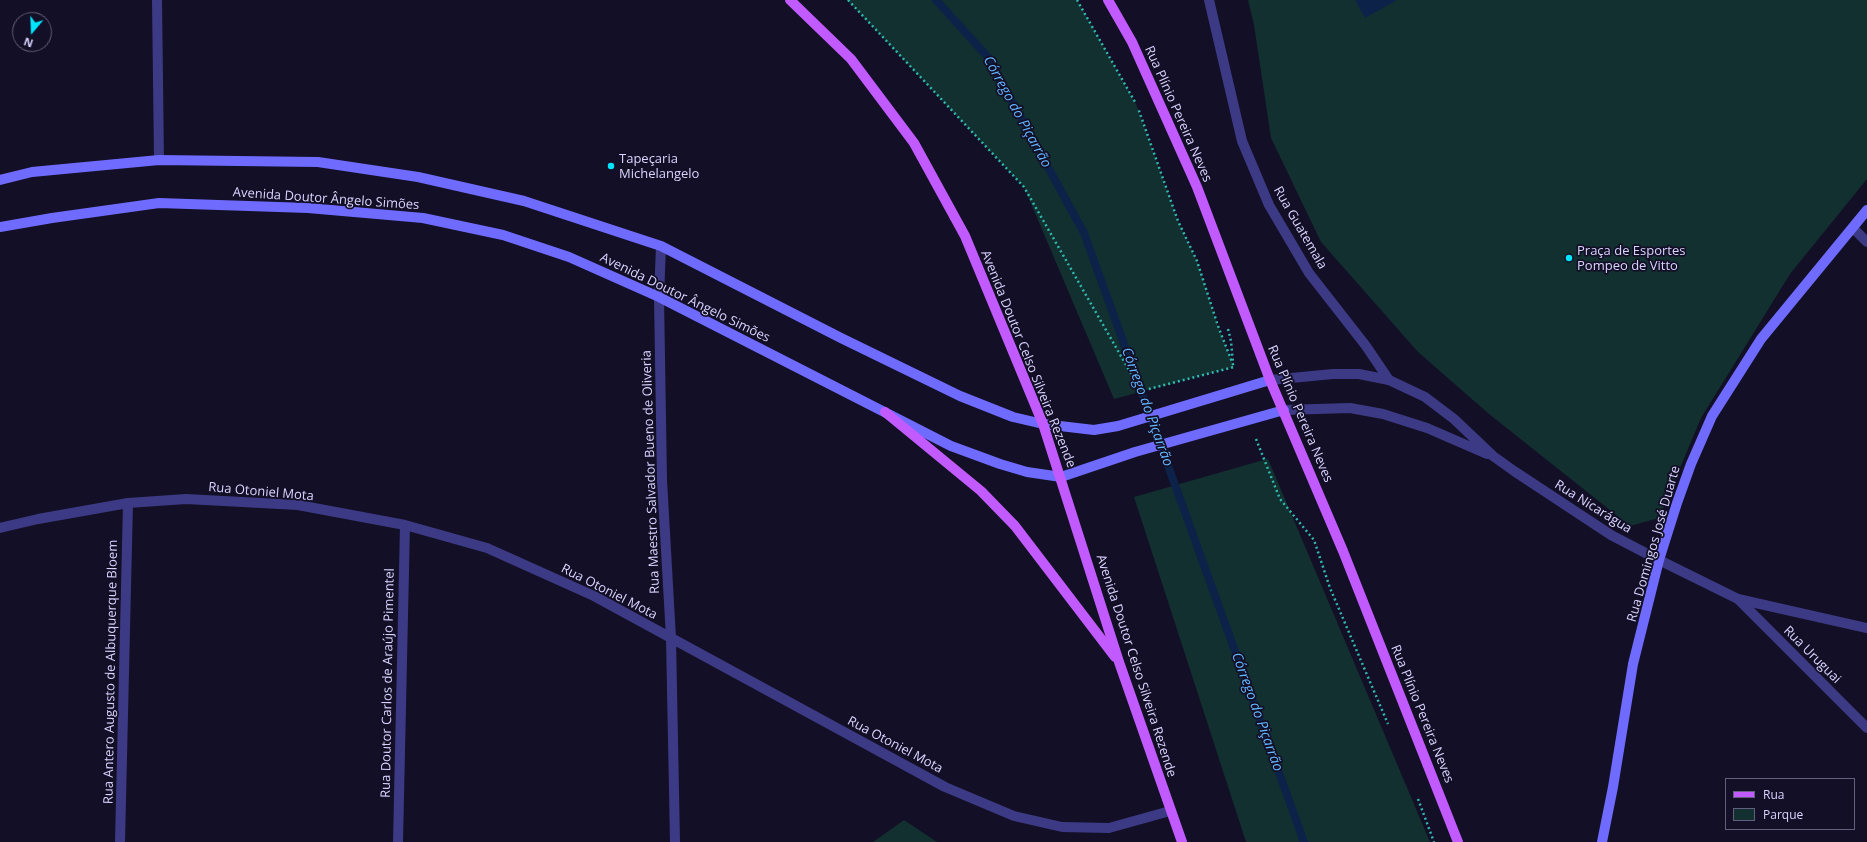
<!DOCTYPE html>
<meta charset="utf-8">
<style>
body{margin:0}
#map{position:relative;width:1867px;height:842px;overflow:hidden;background:#130f26;font-family:"Open Sans",sans-serif}
canvas{display:block}
.legend{position:absolute;left:1725px;top:778px;width:130px;height:52px;box-sizing:border-box;background:#130f26;border:1px solid #625e7d;margin:0;padding:5px 7px;list-style:none;font-size:12px;color:#d9d4ff}
.legend li{display:flex;align-items:center;gap:8px;height:20px}
.legend b{width:20px;border:1px solid #625e7d}
.north{position:absolute;left:12px;top:12px;width:40px;height:40px;box-sizing:border-box;background:#130f26;border:1px solid #625e7d;border-radius:50%;rotate:199deg;font-size:11px;font-weight:700;line-height:16px;text-align:center;color:#d9d4ff}
.north::after{content:'';display:block;margin:auto;width:14px;height:18px;background:#00e5ff;clip-path:polygon(50% 0,100% 100%,50% 72%,0 100%)}
</style>
<div id="map">
<canvas width="1867" height="842"></canvas>
<ul class="legend">
<li><b style="height:5px;background:#c25bff"></b>Rua</li>
<li><b style="height:11px;background:#12302f"></b>Parque</li>
</ul>
<div class="north">N</div>
</div>
<script>
const c = document.querySelector('canvas').getContext('2d');
c.lineJoin = 'round';
function paint(path, color) { c.fillStyle = color; c.fill(path, 'evenodd'); }
const toPath = rows => new Path2D(rows.map(r => 'M' + r).join(''));
function stroke(path, color, width, dash) { c.strokeStyle = color; c.lineWidth = width; c.lineCap = dash ? 'butt' : 'round'; c.setLineDash(dash || []); c.stroke(path); }
function label(font, color, halo, rows, align = 'center') {
  c.font = font + ' "Open Sans",sans-serif'; c.lineWidth = 3.5; c.setLineDash([]); c.textBaseline = 'middle'; c.strokeStyle = halo; c.fillStyle = color; for (const [text, x, y, turn = 0] of rows) {
    c.save(); c.translate(x, y); c.rotate((+turn || 0) * Math.PI / 180); c.textAlign = isNaN(turn) ? turn : align; if (halo) c.strokeText(text, 0, 0); c.fillText(text, 0, 0); c.restore();
  }
}
paint(toPath([
 [847,0,1077,0,1136,104,1178,221,1197,261,1218,326,1234,367,1114,399,1024,187],
 [1248,0,1867,0,1867,179,1790,274,1701,418,1659,518,1630,526,1489,414,1418,352,1321,242,1271,138,1254,25],
 [1267,459,1268,459,1430,842,1246,842,1134,497],
 [904,820,937,842,873,842]
]), '#12302f');
paint(toPath([
 [1355,0,1397,0,1365,18]
]), '#0c2248');
stroke(toPath([
 [936,0,987,56,1084,233,1304,842]
]), '#0c2248', 8);
stroke(toPath([
 [848,0,1024,187,1141,391,1234,367,1218,326,1197,261,1178,221,1138,108],
 [1077,0,1135,102],
 [1228,329,1231,341,1233,363],
 [1256,439,1280,499,1314,540,1330,588,1388,724],
 [1418,799,1434,842]
]), '#2fb8b0', 2.5, [2, 3]);
stroke(toPath([
 [157,0,159,160],
 [1209,0,1242,141,1269,205,1309,273,1366,346,1389,380],
 [1853,228,1867,242],
 [661,246,659,297,662,480,671,638,675,842],
 [0,528,38,519,128,503,186,499,298,505,405,525,487,548,594,596,945,787,1014,816,1062,827,1109,828,1170,811],
 [1738,599,1867,728],
 [120,842,128,503],
 [398,842,405,525]
]), '#3d3a85', 10);
stroke(toPath([
 [1270,380,1333,374,1359,374,1389,380,1425,397,1454,419,1493,456,1514,471,1611,535,1659,560,1738,599,1867,628],
 [1284,410,1350,408,1383,414,1427,428,1487,454]
]), '#3d3a85', 10);
stroke(toPath([
 [0,180,32,172,159,160,318,162,418,177,524,201,661,246,841,338,960,396,1013,417,1043,424,1094,430,1118,426,1270,380],
 [0,227,52,218,159,203,308,208,423,218,503,235,569,257,659,297,951,446,1000,464,1027,472,1061,477,1135,452,1284,410],
 [1602,842,1613,787,1633,664,1659,560,1677,503,1691,464,1712,416,1761,339,1867,210]
]), '#6f6bff', 10);
stroke(toPath([
 [790,0,851,59,914,143,965,236,1043,424,1119,662,1182,842],
 [1108,0,1132,42,1197,187,1270,380,1343,551,1458,842],
 [885,412,981,491,1015,526,1115,657]
]), '#c25bff', 10);
for (const [x, y, r, color] of [
 [611,166,4,"#00e5ff"],
 [1569,258,4,"#00e5ff"]
]) { const dot = new Path2D(); dot.arc(x, y, r, 0, 2 * Math.PI); c.fillStyle = color; c.fill(dot); stroke(dot, '#130f26', 1.5); }
label('13px', '#d9d4ff', '#130f26', [
 ["Rua Plínio Pereira Neves",1178,114,66],
 ["Avenida Doutor Ângelo Simões",326,199,4],
 ["Rua Guatemala",1300,228,60],
 ["Avenida Doutor Ângelo Simões",685,298,26],
 ["Avenida Doutor Celso Silveira Rezende",1028,359,68],
 ["Rua Plínio Pereira Neves",1300,414,67],
 ["Rua Maestro Salvador Bueno de Oliveria",651,472,-92],
 ["Rua Otoniel Mota",261,492,5],
 ["Rua Nicarágua",1593,507,32],
 ["Rua Domingos José Duarte",1654,544,-74],
 ["Rua Otoniel Mota",609,592,27],
 ["Rua Uruguai",1812,655,45],
 ["Avenida Doutor Celso Silveira Rezende",1136,666,72],
 ["Rua Antero Augusto de Albuquerque Bloem",111,672,-89],
 ["Rua Doutor Carlos de Araújo Pimentel",388,683,-89],
 ["Rua Plínio Pereira Neves",1422,714,68],
 ["Rua Otoniel Mota",895,745,28]
]);
label('13px', '#d9d4ff', '#130f26', [
 ["Tapeçaria",619,159],
 ["Michelangelo",619,174],
 ["Praça de Esportes",1577,251],
 ["Pompeo de Vitto",1577,266]
], 'left');
label('italic 14px', '#62b6ff', '#130f26', [
 ["Córrego do Piçarrão",1017,112,61],
 ["Córrego do Piçarrão",1147,407,70],
 ["Córrego do Piçarrão",1257,712,70]
]);
</script>
